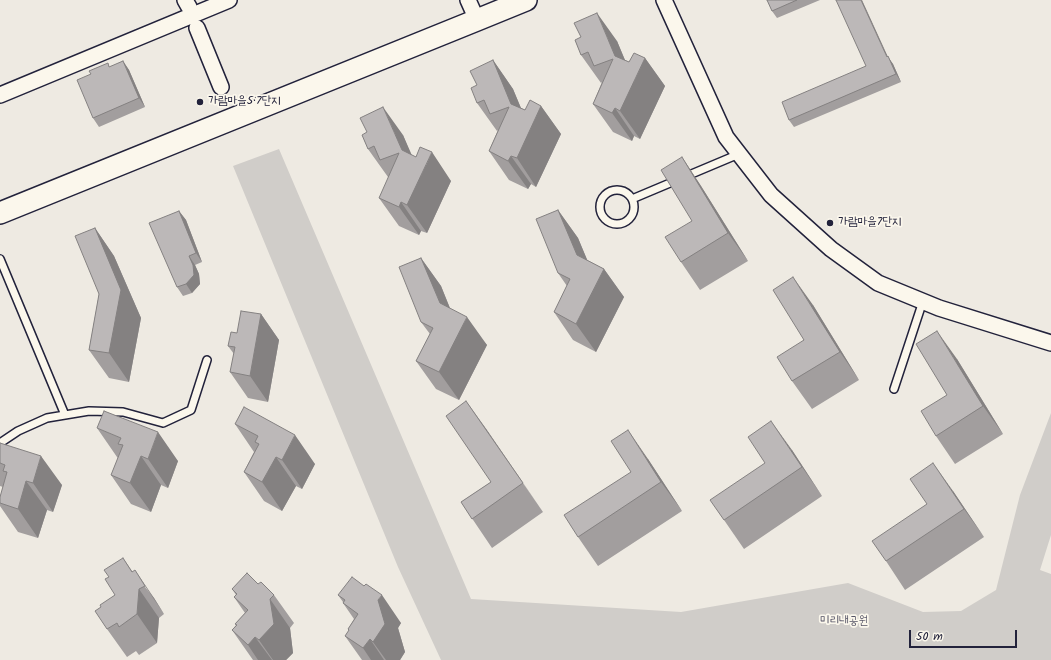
<!DOCTYPE html>
<meta charset="utf-8">
<style>
body{margin:0}
#map{position:relative;width:1051px;height:660px;overflow:hidden;background:#eeeae2;font-family:Kalam,sans-serif}
canvas{display:block}
.scale{position:absolute;left:909px;top:630px;width:108px;height:18px;box-sizing:border-box;border:2px solid #22223b;border-top:0;padding-left:5px;font-size:12px;line-height:14px;white-space:nowrap;color:#22223b;-webkit-text-stroke:3px #fbf7ec;paint-order:stroke}
</style>
<div id="map">
<canvas width="1051" height="660"></canvas>
<div class="scale">50 m</div>
</div>
<script>
const c = document.querySelector('canvas').getContext('2d');
c.lineJoin = 'round';
function paint(path, color) { c.fillStyle = color; c.fill(path, 'evenodd'); }
const toPath = rows => new Path2D(rows.map(r => 'M' + r).join(''));
function stroke(path, color, width, dash) { c.strokeStyle = color; c.lineWidth = width; c.lineCap = dash ? 'butt' : 'round'; c.setLineDash(dash || []); c.stroke(path); }
function label(font, color, halo, rows, align = 'center') {
  c.font = font + ' Kalam,"Poor Story",sans-serif'; c.lineWidth = 3.5; c.setLineDash([]); c.textBaseline = 'middle'; c.strokeStyle = halo; c.fillStyle = color; for (const [text, x, y, turn = 0] of rows) {
    c.save(); c.translate(x, y); c.rotate((+turn || 0) * Math.PI / 180); c.textAlign = isNaN(turn) ? turn : align; if (halo) c.strokeText(text, 0, 0); c.fillText(text, 0, 0); c.restore();
  }
}
paint(toPath([
 [279,149,471,599,681,612,848,583,923,612,961,611,996,590,1020,495,1051,413,1051,535,1040,570,1051,574,1051,660,441,660,398,567,233,166]
]), '#d0cdc9');
const lane = toPath([
 '600 207a17 17 0 1 1 34 0a17 17 0 1 1-34 0Z',
 [632,199,739,154],
 [0,259,65,415],
 [894,389,923,301],
 [0,443,18,431,47,418,89,411,123,412,163,423,191,410,207,360]
]);
const street = toPath([
 [185,0,189,7],
 [468,0,477,20],
 [664,0,726,137,771,195,831,249,878,283,939,308,1051,343],
 [197,28,221,87],
 [0,95,229,0]
]);
const secondary = toPath([
 [0,213,477,20,526,0]
]);
stroke(lane, '#22223b', 10);
stroke(street, '#22223b', 18);
stroke(secondary, '#22223b', 24);
stroke(lane, '#fbf7ec', 7);
stroke(street, '#fbf7ec', 15);
stroke(secondary, '#fbf7ec', 21);
paint(toPath([
 [767,0,820,0,777,18,772,11],
 [575,40,617,41,625,60,629,62,645,58,665,86,640,139,634,136,632,141,613,132,593,104,602,82,601,83,581,55],
 [888,57,893,64,901,82,794,127,789,120,866,66],
 [493,60,513,89,521,108,525,110,541,106,561,134,536,187,531,184,528,189,509,180,489,151,498,130,497,131,477,103,477,85],
 [123,61,129,70,145,107,99,127,93,118,110,67],
 [362,135,403,135,411,155,451,181,427,233,421,231,419,235,399,226,379,198,389,177,388,177,368,149],
 [682,157,701,186,748,261,700,290,681,262,692,221],
 [558,210,578,238,587,260,604,269,624,297,596,352,573,340,554,312,567,286,558,273],
 [179,211,186,220,202,262,195,265,199,274,200,284,192,293,183,296,177,287],
 [95,228,114,256,141,318,129,382,109,378,89,350,99,294],
 [421,258,441,286,450,308,487,345,459,400,436,389,416,361,430,334,421,322],
 [813,305,859,380,812,409,792,381],
 [261,314,279,340,268,402,248,398,230,372,234,354,228,346,237,333],
 [957,359,1003,434,955,464,936,436],
 [466,401,543,512,492,548,461,502,491,482],
 [235,424,315,464,302,489,296,486,282,511,264,501,244,472,254,452],
 [97,428,178,461,168,488,161,485,151,512,131,504,111,475,118,458,117,457],
 [0,443,62,485,53,512,47,510,38,538,18,532,0,506,0,497,3,487,0,486],
 [792,450,822,496,744,549,724,520],
 [648,459,682,511,598,566,578,537,631,472],
 [953,491,984,537,905,590,886,561],
 [123,558,132,571,154,598,164,614,159,618,157,643,139,655,136,651,127,657,107,629,101,607,115,595,109,577],
 [258,584,274,595,294,623,290,628,293,653,286,660,253,660,232,630,236,625,235,624,245,613,234,597,236,595,232,589],
 [338,595,401,623,398,628,405,652,400,660,362,660,345,636,349,631,348,629,354,619,343,603,343,602]
]), '#a29e9e');
paint(toPath([
 [861,0,862,0,888,57,893,64,901,82,896,74,887,57],
 [597,13,617,41,634,82,645,58,665,86,640,139,620,111,615,56],
 [493,60,513,89,530,130,541,106,561,134,536,187,517,158,511,104],
 [123,61,129,70,145,107,139,98],
 [383,107,403,135,421,176,432,152,451,181,427,233,407,205,402,150],
 [615,108,634,136,632,141,612,113],
 [511,156,531,184,528,189,508,161],
 [682,157,701,186,748,261,728,233],
 [401,202,421,231,419,235,399,207],
 [558,210,578,238,597,283,577,255],
 [179,211,186,220,202,262,196,253],
 [95,228,114,256,141,318,129,382,109,353],
 [189,256,195,265,199,274,200,284,192,293,186,284],
 [421,258,441,286,459,331,440,303],
 [604,269,624,297,596,352,576,324],
 [793,277,813,305,859,380,840,352],
 [261,314,279,340,268,402,250,376],
 [467,317,487,345,459,400,439,372],
 [937,331,957,359,1003,434,983,406],
 [466,401,487,430,543,512,523,483],
 [771,421,792,450,822,496,802,467],
 [628,430,648,459,682,511,661,482],
 [158,432,178,461,168,488,148,459],
 [295,435,315,464,302,489,282,460],
 [41,456,62,485,53,512,33,483],
 [141,456,161,485,151,512,130,483],
 [276,457,296,486,282,511,262,482],
 [933,463,953,491,984,537,964,509],
 [26,481,47,510,38,538,18,509],
 [135,570,154,598,164,614,145,586],
 [139,589,159,618,157,643,137,614],
 [382,595,401,623,398,628,405,652,400,660,386,660,373,642,378,600],
 [270,599,290,628,293,653,286,660,273,660,259,640],
 [255,637,272,660,258,660,248,645],
 [370,639,384,660,371,660,363,648]
]), '#848181');
const building = toPath([
 [767,0,797,0,772,11,767,0],
 [836,0,861,0,887,57,888,56,896,74,789,120,782,102,866,66,836,0],
 [597,13,615,56,629,62,634,53,645,58,620,111,615,108,612,113,593,104,613,59,594,66,588,52,581,55,575,40,581,37,574,23,597,13],
 [493,60,511,104,525,110,530,100,541,106,517,158,511,156,508,161,489,151,509,107,490,114,484,100,477,103,471,88,477,85,470,71,493,60],
 [123,61,139,98,93,118,77,80,91,74,89,71,108,63,109,67,123,61],
 [383,107,402,150,416,157,420,147,432,152,407,205,401,202,399,207,379,198,399,153,380,160,374,146,368,149,362,135,367,132,360,118,383,107],
 [682,157,728,233,681,262,665,237,692,221,661,170,682,157],
 [558,210,577,255,604,269,576,324,554,312,570,279,558,273,536,219,558,210],
 [179,211,196,253,189,256,193,265,194,275,186,284,177,287,149,223,179,211],
 [95,228,121,290,109,353,89,350,99,294,75,236,95,228],
 [421,258,440,303,467,317,439,372,416,361,433,328,421,322,399,267,421,258],
 [793,277,840,352,792,381,777,357,804,340,773,290,793,277],
 [241,311,261,314,250,376,230,372,235,347,228,346,231,332,237,333,241,311],
 [937,331,983,406,936,436,921,411,947,395,916,344,937,331],
 [466,401,523,483,472,519,461,502,491,482,446,416,466,401],
 [244,407,295,435,282,460,276,457,262,482,244,472,259,444,255,442,258,436,235,424,244,407],
 [104,411,158,432,148,459,141,456,130,483,111,475,123,445,118,444,121,438,97,428,104,411],
 [771,421,802,467,724,520,710,500,765,463,748,437,771,421],
 [628,430,661,482,578,537,564,515,631,472,611,441,628,430],
 [0,443,41,456,33,483,26,481,18,509,0,503,0,497,7,472,3,471,5,465,0,463,0,443],
 [933,463,964,509,886,561,872,541,927,504,910,479,933,463],
 [123,558,132,572,135,570,145,586,139,589,137,614,119,627,117,623,107,629,95,611,101,607,100,605,115,595,105,579,109,577,104,570,123,558],
 [247,573,258,584,261,582,274,595,270,599,274,624,259,640,255,637,248,645,232,630,237,625,235,624,248,610,234,597,237,594,232,589,247,573],
 [352,577,364,586,366,584,382,595,378,600,385,624,373,642,370,639,363,648,345,636,349,630,348,629,358,614,343,603,345,600,338,595,352,577]
]);
paint(building, '#bcb8b8');
stroke(building, '#848181', 1);
for (const [x, y, r, color] of [
 [200,102,4,"#22223b"],
 [830,223,4,"#22223b"]
]) { const dot = new Path2D(); dot.arc(x, y, r, 0, 2 * Math.PI); c.fillStyle = color; c.fill(dot); stroke(dot, '#fbf7ec', 1.5); }
label('12px', '#22223b', '#fbf7ec', [
 ["가람마을5·7단지",208,102],
 ["가람마을7단지",838,223]
], 'left');
label('12px', '#565566', '#fbf7ec', [
 ["미리내공원",844,622]
]);
</script>
